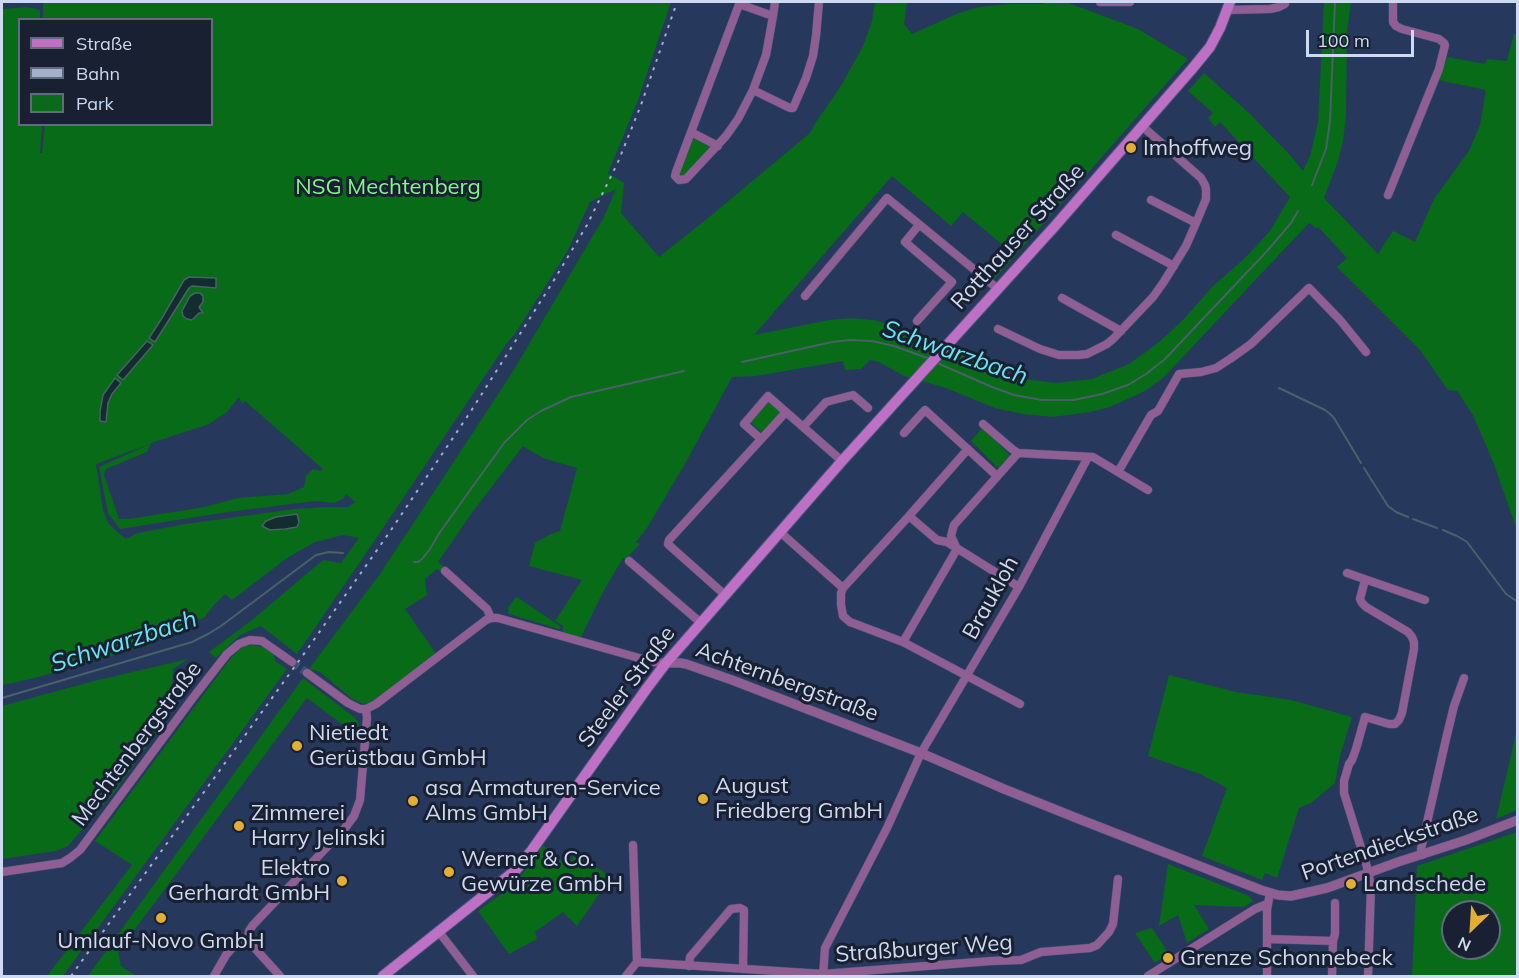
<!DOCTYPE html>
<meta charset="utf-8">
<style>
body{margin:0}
#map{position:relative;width:1519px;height:978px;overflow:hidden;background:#27385d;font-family:Mulish,sans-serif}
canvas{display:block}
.frame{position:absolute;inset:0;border:3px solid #cedaf1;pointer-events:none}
.legend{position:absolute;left:18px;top:18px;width:195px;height:108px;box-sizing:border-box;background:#182031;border:2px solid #616a7e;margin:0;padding:8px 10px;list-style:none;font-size:18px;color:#cedaf1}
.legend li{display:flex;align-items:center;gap:12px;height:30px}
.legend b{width:30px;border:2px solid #616a7e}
.north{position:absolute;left:1441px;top:900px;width:60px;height:60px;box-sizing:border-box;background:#182031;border:2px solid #616a7e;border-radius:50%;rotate:205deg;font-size:16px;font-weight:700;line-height:24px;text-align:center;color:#cedaf1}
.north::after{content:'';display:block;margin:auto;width:21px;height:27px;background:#e2af34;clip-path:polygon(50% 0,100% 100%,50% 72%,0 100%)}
.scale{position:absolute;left:1306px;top:30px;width:108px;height:27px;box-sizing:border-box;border:3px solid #cedaf1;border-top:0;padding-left:8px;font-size:18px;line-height:21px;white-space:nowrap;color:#cedaf1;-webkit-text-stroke:4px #182031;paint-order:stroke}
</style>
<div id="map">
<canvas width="1519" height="978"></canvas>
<div class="frame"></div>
<ul class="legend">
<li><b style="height:8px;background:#be70c5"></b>Straße</li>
<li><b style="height:8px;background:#a3b0ca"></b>Bahn</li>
<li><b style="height:16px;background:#076b18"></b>Park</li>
</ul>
<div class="north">N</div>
<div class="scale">100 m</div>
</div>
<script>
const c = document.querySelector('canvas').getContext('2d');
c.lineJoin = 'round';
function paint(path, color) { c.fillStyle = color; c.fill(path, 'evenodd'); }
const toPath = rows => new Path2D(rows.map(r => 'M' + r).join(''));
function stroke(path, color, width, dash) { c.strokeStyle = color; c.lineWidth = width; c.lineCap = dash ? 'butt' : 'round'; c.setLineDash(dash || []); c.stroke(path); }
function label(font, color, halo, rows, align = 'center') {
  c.font = font + ' Mulish,sans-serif'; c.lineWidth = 6; c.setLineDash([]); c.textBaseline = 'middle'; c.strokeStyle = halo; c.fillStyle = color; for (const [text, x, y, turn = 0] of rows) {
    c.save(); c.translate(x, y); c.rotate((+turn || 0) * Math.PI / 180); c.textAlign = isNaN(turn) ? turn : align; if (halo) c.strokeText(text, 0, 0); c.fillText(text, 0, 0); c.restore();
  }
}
paint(toPath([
 [43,2,671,2,637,103,608,173,624,183,621,213,659,257,708,218,810,133,816,122,841,86,863,46,872,21,875,2,907,2,904,24,912,34,959,13,979,7,1009,4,1044,4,1045,2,1066,2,1138,29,1188,59,991,283,987,279,1010,251,963,212,951,226,892,176,754,335,829,320,851,318,873,320,902,327,923,337,944,351,950,344,986,363,1016,378,1056,383,1092,379,1129,364,1158,343,1184,319,1212,287,1245,258,1270,231,1290,197,1220,122,1215,127,1208,118,1213,113,1188,91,1204,73,1249,113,1290,155,1303,171,1310,156,1318,122,1324,2,1351,2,1347,30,1346,116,1343,141,1338,161,1324,198,1378,254,1393,231,1415,242,1434,199,1469,151,1480,125,1486,90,1438,80,1447,57,1485,64,1487,59,1507,61,1514,34,1516,34,1517,30,1517,530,1494,464,1473,415,1457,391,1448,390,1420,350,1337,267,1347,258,1318,227,1316,228,1309,223,1163,378,1145,391,1110,407,1090,412,1053,417,1023,414,995,408,946,388,904,376,879,362,870,360,861,369,845,370,843,361,756,376,732,377,686,462,647,528,636,542,640,544,626,559,623,558,604,590,579,641,562,636,563,626,555,621,582,580,529,566,535,543,549,535,560,531,577,468,546,459,536,454,523,446,471,514,438,562,447,569,443,572,437,569,425,579,427,595,405,609,436,654,373,702,363,704,352,699,320,672,309,669,380,574,512,373,604,217,616,189,590,202,567,252,515,334,509,340,371,546,297,654,261,626,240,635,216,658,209,652,252,620,323,560,341,563,359,538,343,535,315,542,287,558,232,600,225,594,213,606,204,618,185,624,149,645,31,679,2,685,2,9,27,7,40,10,40,19,20,20,20,124,42,125,40,153,42,153,45,125,212,124,212,20,43,19],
 [239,397,242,404,245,401,323,469,321,471,313,469,306,476,304,487,288,494,238,498,205,507,129,519,119,519,104,475,106,469,147,452,151,443,209,424,227,412],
 [150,444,99,467,108,513,120,529,228,512,315,501,334,503,343,499,346,494,355,502,348,507,325,507,295,509,185,524,138,533,126,539,117,532,108,523,103,510,96,464],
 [695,138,711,147,710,148,684,176,680,176,679,173,692,139],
 [769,401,781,412,762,433,750,422],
 [982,428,1010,455,998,468,971,441],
 [517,597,560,626,561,628,559,629,509,614,508,608,515,598],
 [252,645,263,647,274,654,275,661,287,669,63,976,47,976,132,865,95,841,230,659,241,648],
 [188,659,173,669,172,687,178,702,115,791,68,846,56,851,2,859,2,706,94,681],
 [1169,675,1236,692,1291,700,1352,717,1340,756,1335,783,1311,803,1299,808,1277,878,1265,873,1262,880,1202,856,1227,788,1200,774,1148,756],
 [303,678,355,718,359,724,358,736,307,698,118,952,121,966,136,976,88,976],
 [1517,728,1517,810,1496,819,1510,760],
 [1517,832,1517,976,1412,976,1417,866],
 [1453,912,1489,912,1489,948,1453,948],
 [543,845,566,865,576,854,611,877,577,926,563,912,535,932,537,939,509,954,478,911,516,883],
 [1168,864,1249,896,1253,901,1244,907,1194,905,1209,929,1187,943,1178,915,1159,926],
 [1152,928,1169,954,1155,963,1135,933]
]), '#076b18');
const water = toPath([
 [189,277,216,278,216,288,192,286,189,288,155,342,149,338,162,318,184,280,189,277],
 [195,293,200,293,203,296,203,302,199,307,203,313,199,313,192,320,187,319,183,316,182,311,190,296,195,293],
 [147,341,153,345,123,380,117,375,147,341],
 [115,378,121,383,112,394,108,403,106,422,100,421,100,411,103,395,115,378],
 [297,514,299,522,297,527,285,529,270,530,262,526,266,521,276,517,297,514]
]);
paint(water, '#132c2f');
stroke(water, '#4b6069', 1.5);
stroke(toPath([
 [1312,185,1326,149,1330,121,1335,2],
 [742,362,832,342,850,340,872,341,894,346,930,359],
 [935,362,992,387,1014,395,1042,400,1074,400,1102,394,1128,385,1146,374,1165,359,1268,250,1291,223,1298,211],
 [1279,388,1325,410,1330,414,1334,418,1361,463],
 [1364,468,1388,506,1396,512,1408,517],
 [1413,519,1437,528],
 [1443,530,1457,536,1467,542,1506,594,1518,602],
 [414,562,418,562,422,559,430,549,440,532,504,443,527,420,541,411,571,397,684,371],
 [2,698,192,642,208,634,221,626,316,555,329,552,343,553]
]), '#4b6069', 2);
stroke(toPath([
 [292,662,307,673]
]), '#405073', 8, [8, 4]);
const minor = toPath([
 [740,2,676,172,675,176,679,180,686,179,726,136,738,119,753,90,766,55,773,16,775,2],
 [1100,2,1130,2],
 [739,4,773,16],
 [1227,10,1270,9,1279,7,1285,4,1285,2],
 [753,90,790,108,793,108,806,78,813,56,816,36,819,2],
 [691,132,718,146],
 [1388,195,1439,69,1445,45,1444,43,1439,39,1402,29,1396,26,1393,22,1393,2],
 [1151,200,1196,223],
 [1116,235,1174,266],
 [805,296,887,198,998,289],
 [1062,298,1121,331],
 [917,321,952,282,905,242,919,225],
 [998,329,1040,349,1059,355,1078,355,1087,354,1107,344,1113,339,1153,297,1163,283,1186,246,1196,223,1206,199,1206,189,1205,185,1201,178,1142,126],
 [983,424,1012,449,1018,453,1093,457,1148,490],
 [803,427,826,402,853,395,868,408],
 [904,433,925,410,997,476],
 [761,439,744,424,768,396,786,412],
 [1118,472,1151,415,1158,411,1179,374,1201,372,1216,368,1230,359,1251,344,1309,288,1340,320,1366,352],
 [909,516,937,540,947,542,1019,587],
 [780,532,843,588],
 [629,561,701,623],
 [445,571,487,609,491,618],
 [1347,573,1425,600],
 [1365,580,1360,599,1362,603,1366,607,1408,632,1412,637,1414,642,1414,649,1402,713,1399,720,1395,724,1389,724,1365,717,1356,749,1352,760,1349,764,1344,781,1344,793,1367,867,1371,886,1368,976],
 [843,588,841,593,841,605,843,616,850,622,903,642,1020,704],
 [843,588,909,516,968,449],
 [725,595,670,546,668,544,669,540,786,412,842,461],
 [903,642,957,549,951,536,954,525,1018,453],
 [307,673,348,703,360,709,366,709],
 [366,709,376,704,486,620,491,618,498,618,653,662,666,663],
 [1422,855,1421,849,1446,739,1454,706,1464,678],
 [2,872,62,863,70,858,80,850,192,699,227,654,239,644,250,640,262,641,292,662],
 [439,932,473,976],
 [248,937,251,944,280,976],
 [1267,939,1333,941,1332,976],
 [1333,941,1335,934,1335,903],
 [637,962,823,974,991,961,1021,960,1041,952,1090,948,1097,945,1109,932,1113,924,1118,879],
 [689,966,690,957,731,909,740,908,744,910,743,969],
 [214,976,226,955,233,947,248,937,249,931,253,925,345,828,354,816,360,800,367,718,366,709],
 [626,976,637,962,633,845],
 [823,976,825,948,887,828,921,753,1019,587,1088,457],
 [1148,976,1255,909,1267,904],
 [1267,976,1267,910,1270,893]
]);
const tertiary = toPath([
 [666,663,680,663,686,664,732,680,921,753,1004,789,1084,821,1261,890,1278,895,1291,896,1327,888,1398,862,1466,840,1518,820]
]);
const secondary = toPath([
 [383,976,516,870,532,850,647,688,666,663,842,461,1055,226,1192,69,1210,47,1220,28,1230,2]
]);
stroke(minor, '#455578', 9);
stroke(tertiary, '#455578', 10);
stroke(secondary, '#455578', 12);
stroke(minor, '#8f5e93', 8);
stroke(tertiary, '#8f5e93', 9);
stroke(secondary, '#be70c5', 10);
stroke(toPath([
 [71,976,306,651,389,533,471,411,551,285,587,225,618,162,641,105,677,2]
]), '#a3b0ca', 2, [3, 6]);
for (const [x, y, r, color] of [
 [1131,148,6,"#e2af34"],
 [297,746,6,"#e2af34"],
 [703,799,6,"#e2af34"],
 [413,801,6,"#e2af34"],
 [239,826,6,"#e2af34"],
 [449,872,6,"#e2af34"],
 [342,881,6,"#e2af34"],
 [1351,884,6,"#e2af34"],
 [161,918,6,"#e2af34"],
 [1168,958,6,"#e2af34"]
]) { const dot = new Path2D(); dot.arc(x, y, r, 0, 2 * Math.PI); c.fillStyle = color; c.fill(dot); stroke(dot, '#182031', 2); }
label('22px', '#cedaf1', '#182031', [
 ["Imhoffweg",1143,148],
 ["Nietiedt",309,733],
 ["Gerüstbau GmbH",309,758],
 ["August",715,786],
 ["Friedberg GmbH",715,811],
 ["asa Armaturen-Service",425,788],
 ["Alms GmbH",425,813],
 ["Zimmerei",251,813],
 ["Harry Jelinski",251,838],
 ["Werner & Co.",461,859],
 ["Gewürze GmbH",461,884],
 ["Elektro",330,868,"right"],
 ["Gerhardt GmbH",330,893,"right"],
 ["Landschede",1363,884],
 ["Umlauf-Novo GmbH",161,941,"center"],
 ["Grenze Schonnebeck",1180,958]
], 'left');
label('22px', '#83f886', '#182031', [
 ["NSG Mechtenberg",388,187]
]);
label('22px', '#cedaf1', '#182031', [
 ["Rotthauser Straße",1018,237,-48],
 ["Braukloh",991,598,-61],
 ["Achternbergstraße",787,682,20],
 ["Steeler Straße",627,687,-53],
 ["Mechtenbergstraße",137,744,-53],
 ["Portendieckstraße",1390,844,-19],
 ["Straßburger Weg",924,949,-4]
]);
label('italic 24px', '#68e5f1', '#182031', [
 ["Schwarzbach",955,353,19],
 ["Schwarzbach",124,642,-18]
]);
</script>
